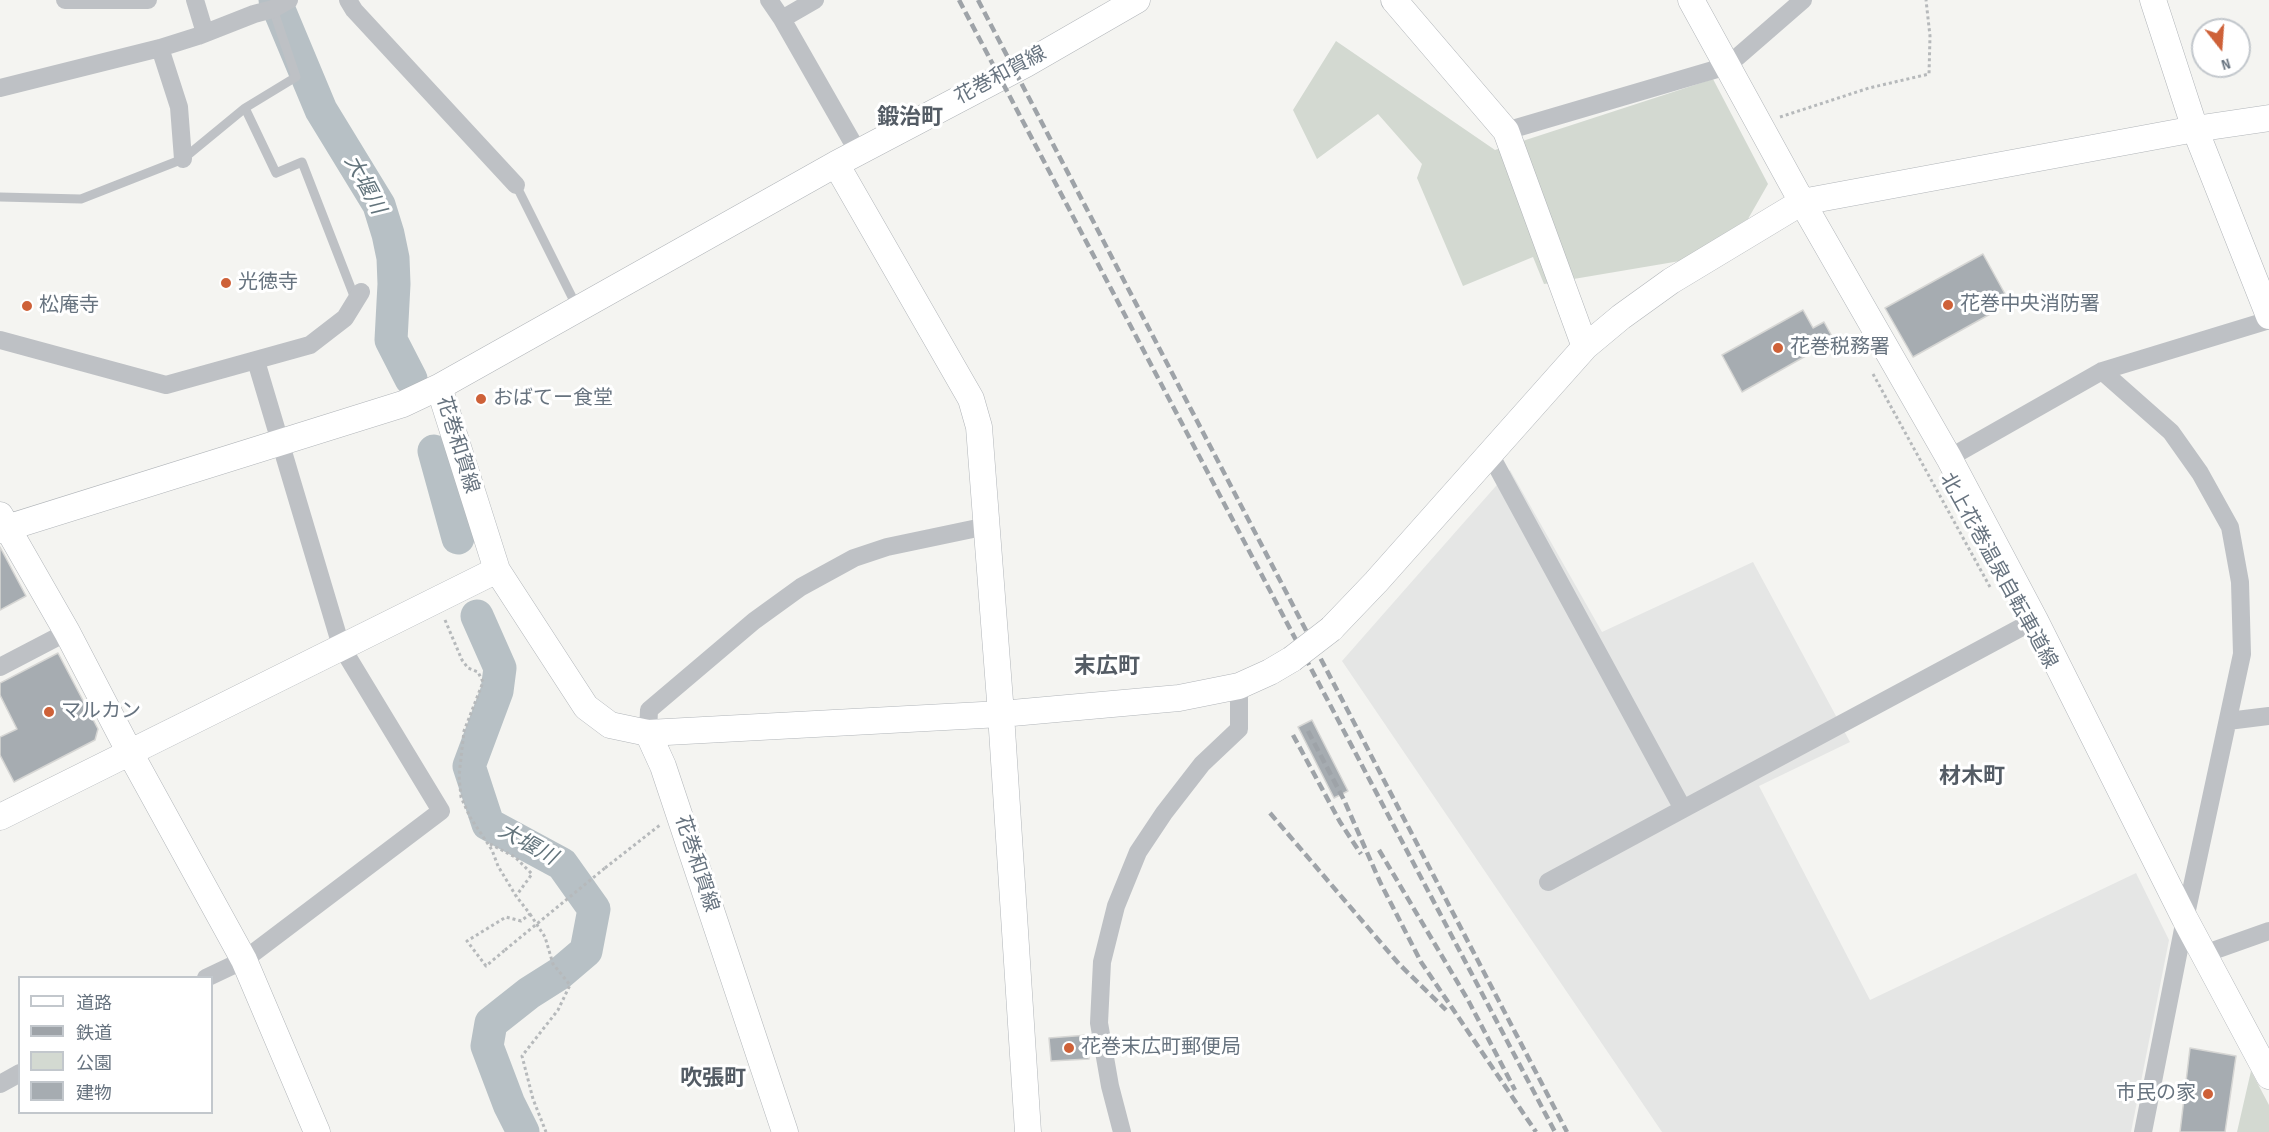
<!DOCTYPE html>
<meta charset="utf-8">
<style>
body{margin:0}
#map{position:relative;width:2269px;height:1132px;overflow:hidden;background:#f4f4f1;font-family:"Sofia Sans Condensed","Noto Sans JP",sans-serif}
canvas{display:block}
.legend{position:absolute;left:18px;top:976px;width:195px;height:138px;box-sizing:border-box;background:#fff;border:2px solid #c2c7cc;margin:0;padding:8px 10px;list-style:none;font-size:18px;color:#67737f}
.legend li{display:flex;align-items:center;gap:12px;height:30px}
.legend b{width:30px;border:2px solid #c2c7cc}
.north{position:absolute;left:2191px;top:18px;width:60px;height:60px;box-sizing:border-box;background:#fff;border:2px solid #c2c7cc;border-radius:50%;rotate:163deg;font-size:16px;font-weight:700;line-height:24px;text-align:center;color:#67737f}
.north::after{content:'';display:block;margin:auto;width:21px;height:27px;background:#ce6138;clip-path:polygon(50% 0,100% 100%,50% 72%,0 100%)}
</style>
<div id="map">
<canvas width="2269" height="1132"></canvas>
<ul class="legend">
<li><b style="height:8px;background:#fff"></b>道路</li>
<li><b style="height:8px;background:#9ea3a8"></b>鉄道</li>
<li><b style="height:16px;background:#d3d9d1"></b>公園</li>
<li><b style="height:16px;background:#a6acb1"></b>建物</li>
</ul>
<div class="north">N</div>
</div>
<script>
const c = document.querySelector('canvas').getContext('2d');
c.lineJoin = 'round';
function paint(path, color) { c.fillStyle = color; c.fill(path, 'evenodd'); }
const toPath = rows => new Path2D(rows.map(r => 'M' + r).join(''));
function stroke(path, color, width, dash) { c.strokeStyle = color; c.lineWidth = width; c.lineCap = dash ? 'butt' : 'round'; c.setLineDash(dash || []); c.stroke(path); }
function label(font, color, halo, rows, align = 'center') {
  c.font = font + ' "Sofia Sans Condensed","Noto Sans JP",sans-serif'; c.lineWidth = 6; c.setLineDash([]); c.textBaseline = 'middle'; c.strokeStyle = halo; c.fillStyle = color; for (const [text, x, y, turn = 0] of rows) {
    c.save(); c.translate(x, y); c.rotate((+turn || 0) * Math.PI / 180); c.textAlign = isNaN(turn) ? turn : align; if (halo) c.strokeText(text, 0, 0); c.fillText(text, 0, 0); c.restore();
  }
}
paint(toPath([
 [1510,470,1602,632,1753,562,1850,742,1759,786,1870,1000,2136,873,2169,940,2131,1132,1662,1132,1342,661]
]), '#e5e6e5');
paint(toPath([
 [1336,41,1495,150,1713,79,1768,184,1748,219,1680,261,1544,284,1533,257,1463,286,1417,178,1422,164,1378,114,1317,159,1293,110],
 [2251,1071,2269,1105,2269,1132,2237,1132]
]), '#d3d9d1');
stroke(toPath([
 [275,0,321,110,379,205,388,234,393,258,394,284,391,340,411,379],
 [434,451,458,538],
 [477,616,500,668,497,691,469,766,488,824,562,864,594,909,586,951,559,974,529,993,491,1023,487,1046,509,1104,523,1132]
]), '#b7c0c5', 33);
const building = toPath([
 [1983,254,2010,303,1913,357,1885,308,1983,254],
 [1803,310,1813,328,1824,322,1834,340,1742,392,1722,355,1803,310],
 [0,547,26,596,0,610,0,547],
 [58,653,98,729,95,740,14,782,0,755,0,737,17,729,0,695,0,683,58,653],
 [1312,720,1348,791,1334,798,1298,727,1312,720],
 [1088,1035,1089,1059,1051,1061,1049,1038,1088,1035],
 [2190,1048,2236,1056,2225,1132,2180,1132,2190,1048]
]);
paint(building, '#a6acb1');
stroke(building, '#d6d6d4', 1.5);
const secondary = toPath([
 [1137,0,1026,64,836,164,439,387,497,570,586,707,610,725,648,733,1001,714,1179,698,1239,686,1270,672,1292,659],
 [1394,0,1506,131,1585,347],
 [1691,0,1802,202,2195,129,2269,118],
 [2153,0,2195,129,2269,316],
 [836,164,971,399,979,427,1001,714,1028,1132],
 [0,515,67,632,129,751,244,960,317,1132],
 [0,530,403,404,439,387],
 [1331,629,1376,582,1585,347,1621,317,1671,281,1802,202,1949,458,2035,620,2185,919,2269,1076],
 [648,733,663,766,785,1132],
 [0,817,497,570]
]);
stroke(secondary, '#b1b5b9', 27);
stroke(toPath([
 [1780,117,1869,88,1929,74,1930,36,1926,0],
 [1873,374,1990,587],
 [445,620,462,660,468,668,478,672,483,682,464,731,459,776,461,797,470,817,492,850,498,866,516,896,530,914,521,921,506,917,467,941,486,966,505,950],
 [490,844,515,857,532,874,516,896],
 [605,868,660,825],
 [530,914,545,937,553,964,570,985,558,1010,522,1056,533,1099,546,1132]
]), '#b6b9bb', 3, [3, 3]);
stroke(toPath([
 [245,108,276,173,302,162,356,301],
 [516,185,577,307],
 [0,197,81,199,183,159,245,108,296,77,273,9]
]), '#bec1c5', 9);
stroke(toPath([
 [65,0,148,0],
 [195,0,205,33],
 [348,0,354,10,516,185],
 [769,0,782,19,858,152],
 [782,19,815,0],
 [160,48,179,107,183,159],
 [0,88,160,48,198,36,254,14,273,9,289,0],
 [1506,131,1727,66,1803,0],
 [0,340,166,385,310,345,345,318,361,292],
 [2102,371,2171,432,2200,473,2230,527,2240,582,2242,654,2185,919,2143,1132],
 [1490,454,1683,809,2035,620],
 [1949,458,2102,371,2269,320],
 [0,667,67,632],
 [2228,721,2269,716],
 [648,733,649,710,754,621,801,587,854,558,887,547,987,526],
 [1548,882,1683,809],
 [2204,954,2269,931],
 [206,978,244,960,441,811,341,646,256,361],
 [0,1084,20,1073],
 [1122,1132,1110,1086,1099,1023,1102,962,1116,906,1138,852,1164,813,1202,764,1239,729,1239,686]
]), '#bec1c5', 18);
stroke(secondary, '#fff', 26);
stroke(toPath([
 [959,0,1555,1132],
 [978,0,1567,1132],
 [1308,731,1344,800,1380,882,1421,962,1536,1132],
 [1293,735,1340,822,1361,854],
 [1270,813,1399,964,1446,1010],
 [1379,850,1468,1000,1515,1090]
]), '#9ea3a8', 4.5, [9, 4.5]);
const secondaryBridge = toPath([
 [1292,659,1331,629]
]);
stroke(secondaryBridge, '#b1b5b9', 27, []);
stroke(toPath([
 [505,950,605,868]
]), '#b6b9bb', 3, [3, 3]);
stroke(secondaryBridge, '#fff', 26);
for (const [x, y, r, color] of [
 [226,283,6,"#ce6138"],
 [1948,305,6,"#ce6138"],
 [27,306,6,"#ce6138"],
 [1778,348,6,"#ce6138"],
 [481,399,6,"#ce6138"],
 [49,712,6,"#ce6138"],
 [1069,1048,6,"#ce6138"],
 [2208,1094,6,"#ce6138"]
]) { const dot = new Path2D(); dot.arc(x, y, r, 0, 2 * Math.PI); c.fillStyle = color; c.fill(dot); stroke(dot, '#fff', 2); }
label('20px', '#67737f', '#fff', [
 ["花巻和賀線",1001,76,-28],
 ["花巻和賀線",457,445,73],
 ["北上花巻温泉自転車道線",1998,571,61],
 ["花巻和賀線",696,864,72]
]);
label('20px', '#67737f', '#fff', [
 ["光徳寺",238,283],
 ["花巻中央消防署",1960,305],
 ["松庵寺",39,306],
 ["花巻税務署",1790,348],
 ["おばてー食堂",493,399],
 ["マルカン",61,712],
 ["花巻末広町郵便局",1081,1048],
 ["市民の家",2196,1094,"right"]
], 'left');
label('italic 21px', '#63747c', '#fff', [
 ["大堰川",364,185,62],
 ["大堰川",527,845,29]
]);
label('bold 22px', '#545c65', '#fff', [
 ["鍛治町",910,118],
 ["末広町",1107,667],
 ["材木町",1972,777],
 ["吹張町",713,1079]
]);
</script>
